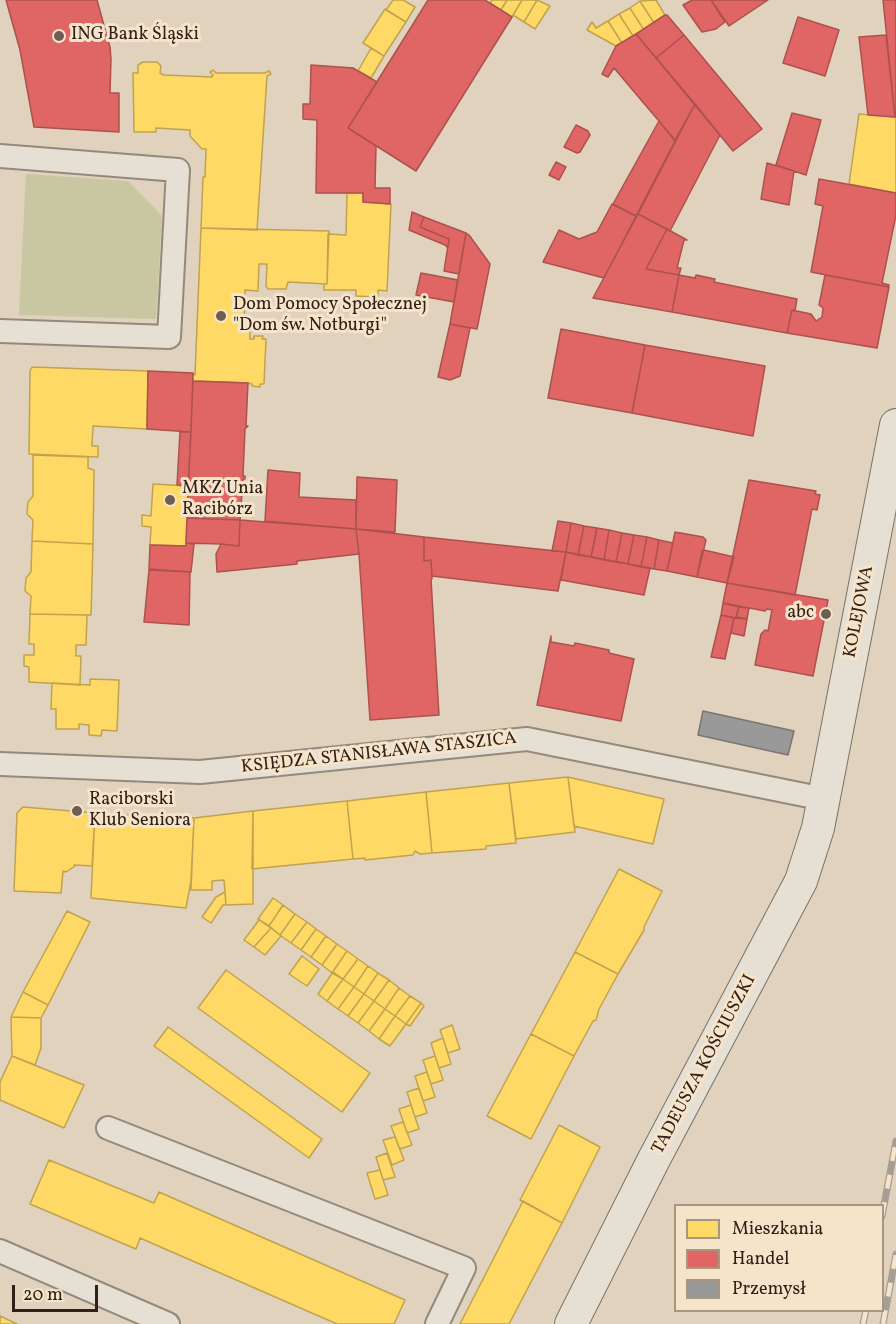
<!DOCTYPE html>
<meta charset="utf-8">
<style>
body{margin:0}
#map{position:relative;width:896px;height:1324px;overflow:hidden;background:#e0d2bc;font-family:Vollkorn,serif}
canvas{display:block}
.legend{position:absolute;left:674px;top:1204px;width:210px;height:108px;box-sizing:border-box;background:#f5e4ca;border:2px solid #a79682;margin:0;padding:8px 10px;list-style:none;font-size:18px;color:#312017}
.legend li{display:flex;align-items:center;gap:12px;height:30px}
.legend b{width:30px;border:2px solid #a79682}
.scale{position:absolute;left:12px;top:1285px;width:86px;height:27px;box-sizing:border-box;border:3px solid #312017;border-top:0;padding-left:8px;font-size:18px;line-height:21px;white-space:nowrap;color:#312017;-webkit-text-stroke:4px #f5e4ca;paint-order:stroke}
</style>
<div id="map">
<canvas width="896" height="1324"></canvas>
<ul class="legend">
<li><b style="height:16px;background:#ffd966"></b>Mieszkania</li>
<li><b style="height:16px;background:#e06666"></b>Handel</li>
<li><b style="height:16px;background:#999"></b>Przemysł</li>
</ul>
<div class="scale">20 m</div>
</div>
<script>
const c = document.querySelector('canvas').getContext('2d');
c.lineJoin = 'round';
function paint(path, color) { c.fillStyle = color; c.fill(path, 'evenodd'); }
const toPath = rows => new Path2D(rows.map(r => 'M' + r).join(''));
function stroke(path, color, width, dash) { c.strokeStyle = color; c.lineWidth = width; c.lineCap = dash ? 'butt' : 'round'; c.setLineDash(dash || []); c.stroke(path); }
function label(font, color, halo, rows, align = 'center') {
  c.font = font + ' Vollkorn,serif'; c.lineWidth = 6; c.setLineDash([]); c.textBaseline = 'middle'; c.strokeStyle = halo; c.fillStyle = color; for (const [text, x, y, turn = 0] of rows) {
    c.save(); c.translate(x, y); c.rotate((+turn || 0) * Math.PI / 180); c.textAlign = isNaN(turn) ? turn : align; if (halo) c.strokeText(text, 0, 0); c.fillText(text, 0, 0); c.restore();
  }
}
paint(toPath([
 [26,174,128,181,162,216,156,319,19,315]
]), '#c9c7a2');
const homes = toPath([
 [393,0,403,0,415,7,406,22,386,10,393,0],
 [492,0,507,0,501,10,490,3,492,0],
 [507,0,522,0,512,17,501,10,507,0],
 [522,0,537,0,524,22,513,15,522,0],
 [537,0,550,6,535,29,524,22,537,0],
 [656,0,665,15,654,23,640,1,656,0],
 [640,1,654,23,644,30,630,8,640,1],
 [630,8,644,30,633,36,619,14,630,8],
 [385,9,406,22,384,56,363,43,385,9],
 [619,14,633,36,622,43,608,21,619,14],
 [608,21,622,43,616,46,587,30,592,22,596,28,608,21],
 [371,48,384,56,371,78,358,71,371,48],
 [143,62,157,62,161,66,160,73,164,75,212,77,213,75,210,72,213,70,216,73,265,73,269,71,271,74,267,76,257,230,201,228,203,177,205,177,206,149,202,149,190,136,190,130,156,128,156,132,134,132,133,73,138,73,138,65,143,62],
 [859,114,896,117,896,193,849,184,859,114],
 [347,193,363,193,363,202,391,204,387,291,378,290,378,297,356,296,356,290,324,290,324,284,327,284,328,234,346,235,347,193],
 [201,228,329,231,327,284,288,282,286,289,268,289,266,286,267,264,259,264,258,291,245,290,244,331,250,331,250,339,254,339,254,336,263,336,262,339,266,339,264,384,260,384,260,387,252,386,252,384,248,383,193,381,193,374,195,375,201,228],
 [32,367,148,371,147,429,93,426,92,446,98,446,98,457,29,454,30,371,32,367],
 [33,455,88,457,88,468,94,470,93,544,32,541,33,520,27,514,28,502,33,496,33,455],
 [153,484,188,486,186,546,150,545,151,527,142,526,142,515,151,516,153,484],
 [32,541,93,544,91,615,30,614,31,596,25,591,26,578,31,572,32,541],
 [30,614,87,615,86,645,76,645,76,656,81,656,80,685,29,682,29,667,24,666,24,655,34,655,34,644,29,644,30,614],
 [90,679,119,680,117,731,102,730,101,736,89,735,89,725,79,724,79,729,56,729,56,709,51,709,52,683,90,685,90,679],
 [568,777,575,832,516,839,509,783,568,777],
 [568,777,664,799,653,844,574,826,568,777],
 [509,783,516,843,486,846,486,849,432,853,426,792,509,783],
 [426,792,432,853,420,854,415,851,413,855,365,860,365,858,353,859,347,801,426,792],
 [347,801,353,859,252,869,253,811,347,801],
 [23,807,95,813,92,866,74,865,75,866,66,872,63,871,61,893,14,891,17,813,23,807],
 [253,811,253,904,226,905,224,880,212,881,212,890,191,890,194,818,253,811],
 [95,813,194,818,191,881,186,908,91,898,95,813],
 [619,869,662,891,644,927,644,930,618,974,575,952,619,869],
 [225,892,226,905,223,905,211,923,202,917,216,897,225,892],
 [273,898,283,905,269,926,258,919,273,898],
 [283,905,295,914,280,935,269,926,283,905],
 [67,911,90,922,48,1005,23,992,67,911],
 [295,914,307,922,291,943,280,935,295,914],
 [259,920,271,928,254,947,244,940,259,920],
 [307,922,316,929,301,950,291,943,307,922],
 [271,928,281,936,265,955,254,947,271,928],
 [316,929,326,936,311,957,301,950,316,929],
 [326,936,337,944,322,965,311,957,326,936],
 [337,944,347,951,332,973,322,965,337,944],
 [347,951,358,959,343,979,332,973,347,951],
 [575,952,618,974,599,1009,596,1020,593,1021,574,1056,531,1034,575,952],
 [302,956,319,969,307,986,289,974,302,956],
 [358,959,368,966,354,987,343,979,358,959],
 [368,966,378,973,364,994,354,987,368,966],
 [226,970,370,1073,342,1112,198,1008,226,970],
 [333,972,343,979,327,1001,318,994,333,972],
 [378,973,389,980,374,1001,364,994,378,973],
 [343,979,354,987,338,1009,327,1001,343,979],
 [389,980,399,988,385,1009,374,1001,389,980],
 [354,987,364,994,348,1016,338,1009,354,987],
 [399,988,410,996,395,1016,385,1009,399,988],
 [23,992,48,1005,41,1018,11,1017,23,992],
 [364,994,374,1001,358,1023,348,1016,364,994],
 [410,996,421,1003,406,1024,395,1016,410,996],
 [374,1001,385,1009,369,1031,358,1023,374,1001],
 [421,1003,424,1006,410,1026,406,1024,421,1003],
 [385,1009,395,1016,379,1039,369,1031,385,1009],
 [395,1016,406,1024,390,1046,379,1039,395,1016],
 [11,1017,41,1018,41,1048,35,1065,12,1056,11,1017],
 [452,1025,460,1049,448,1053,440,1030,452,1025],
 [168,1027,322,1139,309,1158,154,1046,168,1027],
 [531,1034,574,1056,531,1139,487,1116,531,1034],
 [443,1038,451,1064,439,1068,431,1043,443,1038],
 [12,1056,84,1085,64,1128,0,1100,0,1082,12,1056],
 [435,1056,443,1080,431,1084,423,1060,435,1056],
 [427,1072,435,1097,423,1101,415,1076,427,1072],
 [419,1088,427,1113,415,1117,407,1092,419,1088],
 [411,1105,419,1129,407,1133,399,1109,411,1105],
 [403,1122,412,1145,400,1149,391,1126,403,1122],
 [559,1125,600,1147,562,1223,520,1200,559,1125],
 [395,1137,404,1160,392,1165,383,1140,395,1137],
 [387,1153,395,1177,383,1180,376,1157,387,1153],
 [49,1160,154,1203,159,1192,405,1300,394,1324,337,1324,140,1238,136,1249,30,1204,49,1160],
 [380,1170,388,1195,375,1199,367,1173,380,1170],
 [523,1201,562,1223,509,1324,460,1324,523,1201],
 [0,1316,17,1324,0,1324,0,1316]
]);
paint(homes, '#ffd966');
stroke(homes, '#c1a24e', 1.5);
const shops = toPath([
 [6,0,97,0,110,47,111,59,110,93,119,93,119,132,34,127,20,50,6,0],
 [428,0,485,0,512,17,416,171,348,128,428,0],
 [692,0,711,0,725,22,716,29,702,32,683,5,692,0],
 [711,0,768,0,729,26,711,0],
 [883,0,896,0,896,117,895,117,883,0],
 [665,15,667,15,684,35,656,58,636,34,665,15],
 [798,17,839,30,825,76,783,63,798,17],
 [636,34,695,104,675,140,614,68,608,77,602,74,616,46,636,34],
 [684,35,762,129,733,151,656,58,684,35],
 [886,35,895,117,868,115,859,37,886,35],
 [311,65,353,68,377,82,348,128,376,146,375,188,390,188,390,204,363,202,363,193,316,193,317,120,303,119,303,104,310,104,311,65],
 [695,104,720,135,670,231,638,214,695,104],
 [792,113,821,120,806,175,776,165,792,113],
 [659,121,675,141,636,216,613,204,659,121],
 [576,125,588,131,590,135,580,152,577,153,564,147,576,125],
 [556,162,566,167,559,180,549,175,556,162],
 [767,163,794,171,789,205,761,199,767,163],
 [819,179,896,193,896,215,882,283,889,285,889,287,811,272,823,206,815,204,819,179],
 [612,204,636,216,604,278,543,262,559,230,579,239,597,232,612,204],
 [412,212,424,217,420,227,449,239,448,248,445,245,409,230,412,212],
 [638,214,667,229,646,269,679,275,672,312,593,298,638,214],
 [424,217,466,233,459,274,444,271,449,239,420,227,424,217],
 [667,229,687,240,684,240,677,268,681,268,679,275,646,269,667,229],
 [466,233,469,235,490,264,477,329,450,324,466,233],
 [421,273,458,280,454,302,416,295,421,273],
 [679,275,695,278,696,275,715,279,714,282,797,299,795,311,792,310,787,333,672,312,679,275],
 [825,275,889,287,877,348,787,333,792,310,811,314,816,321,822,317,823,308,819,305,825,275],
 [450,324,470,328,460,376,450,380,438,377,450,324],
 [561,329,645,345,632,413,548,398,561,329],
 [645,345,765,366,753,436,632,413,645,345],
 [148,371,193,373,191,432,147,429,148,371],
 [193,381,248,383,246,426,248,426,245,429,243,476,245,476,245,479,243,479,240,520,187,518,193,381],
 [180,432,191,432,188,486,177,485,180,432],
 [268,470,300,473,299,497,356,500,356,529,265,521,268,470],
 [357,477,397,480,395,532,356,529,357,477],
 [749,480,816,491,815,494,820,495,817,510,812,509,795,595,727,583,749,480],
 [187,518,240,520,239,546,221,544,186,543,187,518],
 [240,520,356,529,359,554,297,561,297,564,217,572,216,554,221,544,239,546,240,520],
 [558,521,571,523,566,552,552,551,558,521],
 [571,523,584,526,578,555,566,552,571,523],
 [584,526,597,528,591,557,578,555,584,526],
 [597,528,609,530,604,560,591,557,597,528],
 [356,529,424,537,424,561,431,560,432,579,431,579,439,715,370,720,359,554,356,529],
 [609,530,622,533,616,562,604,560,609,530],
 [675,532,703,537,706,540,697,577,667,571,675,532],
 [622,533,634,535,628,564,616,562,622,533],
 [634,535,647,537,641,567,628,564,634,535],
 [424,537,566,552,558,591,432,576,431,560,424,561,424,537],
 [647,537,659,540,654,569,641,567,647,537],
 [659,540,673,543,667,571,654,569,659,540],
 [186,543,194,544,191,572,149,569,150,545,186,546,186,543],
 [704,550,734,557,727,583,697,577,702,551,704,550],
 [566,552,650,568,644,595,561,580,566,552],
 [149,570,190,572,189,625,144,622,149,570],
 [727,583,828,600,813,676,755,665,761,634,765,630,768,631,772,610,767,609,765,611,723,603,727,583],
 [723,603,739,607,736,618,721,615,723,603],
 [739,607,749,608,747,619,736,617,739,607],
 [721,615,734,618,725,659,711,657,721,615],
 [734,618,747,619,744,636,731,633,734,618],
 [551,636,551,642,574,646,575,643,609,650,609,653,634,659,621,721,537,705,551,636]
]);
paint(shops, '#e06666');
stroke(shops, '#ac514e', 1.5);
const industry = toPath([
 [703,711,794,731,788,755,698,735,703,711]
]);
paint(industry, '#999');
stroke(industry, '#7a7572', 1.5);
const street = toPath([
 [0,156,178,170,169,337,0,331],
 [0,764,200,772,527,739,824,799],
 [108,1128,464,1268,437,1324],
 [0,1251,168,1324]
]);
const secondary = toPath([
 [571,1324,653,1161,801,881,818,828,896,425]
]);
stroke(street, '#93897c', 26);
stroke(secondary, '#7b7266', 34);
stroke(street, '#e6dfd4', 22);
stroke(secondary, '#e6dfd4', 32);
const rail = toPath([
 [882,1216,896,1141],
 [863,1324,866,1310],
 [883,1324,896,1254]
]);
stroke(rail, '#a59e95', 7);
stroke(rail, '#f5e4ca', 4.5, [14]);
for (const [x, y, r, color] of [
 [59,36,6,"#6e5e51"],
 [221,316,6,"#6e5e51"],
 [170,500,6,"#6e5e51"],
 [826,614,6,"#6e5e51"],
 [77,811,6,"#6e5e51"]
]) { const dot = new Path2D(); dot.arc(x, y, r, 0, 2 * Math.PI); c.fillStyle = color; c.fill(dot); stroke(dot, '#f5e4ca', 2); }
label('18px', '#312017', '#f5e4ca', [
 ["ING Bank Śląski",71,36],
 ["Dom Pomocy Społecznej",233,306],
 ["\"Dom św. Notburgi\"",233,327],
 ["MKZ Unia",182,490],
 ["Racibórz",182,511],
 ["abc",814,614,"right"],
 ["Raciborski",89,801],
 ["Klub Seniora",89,822]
], 'left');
label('18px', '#312017', '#f5e4ca', [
 ["KOLEJOWA",860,612,-79],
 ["KSIĘDZA STANISŁAWA STASZICA",379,754,-6],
 ["TADEUSZA KOŚCIUSZKI",705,1065,-62]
]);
</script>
